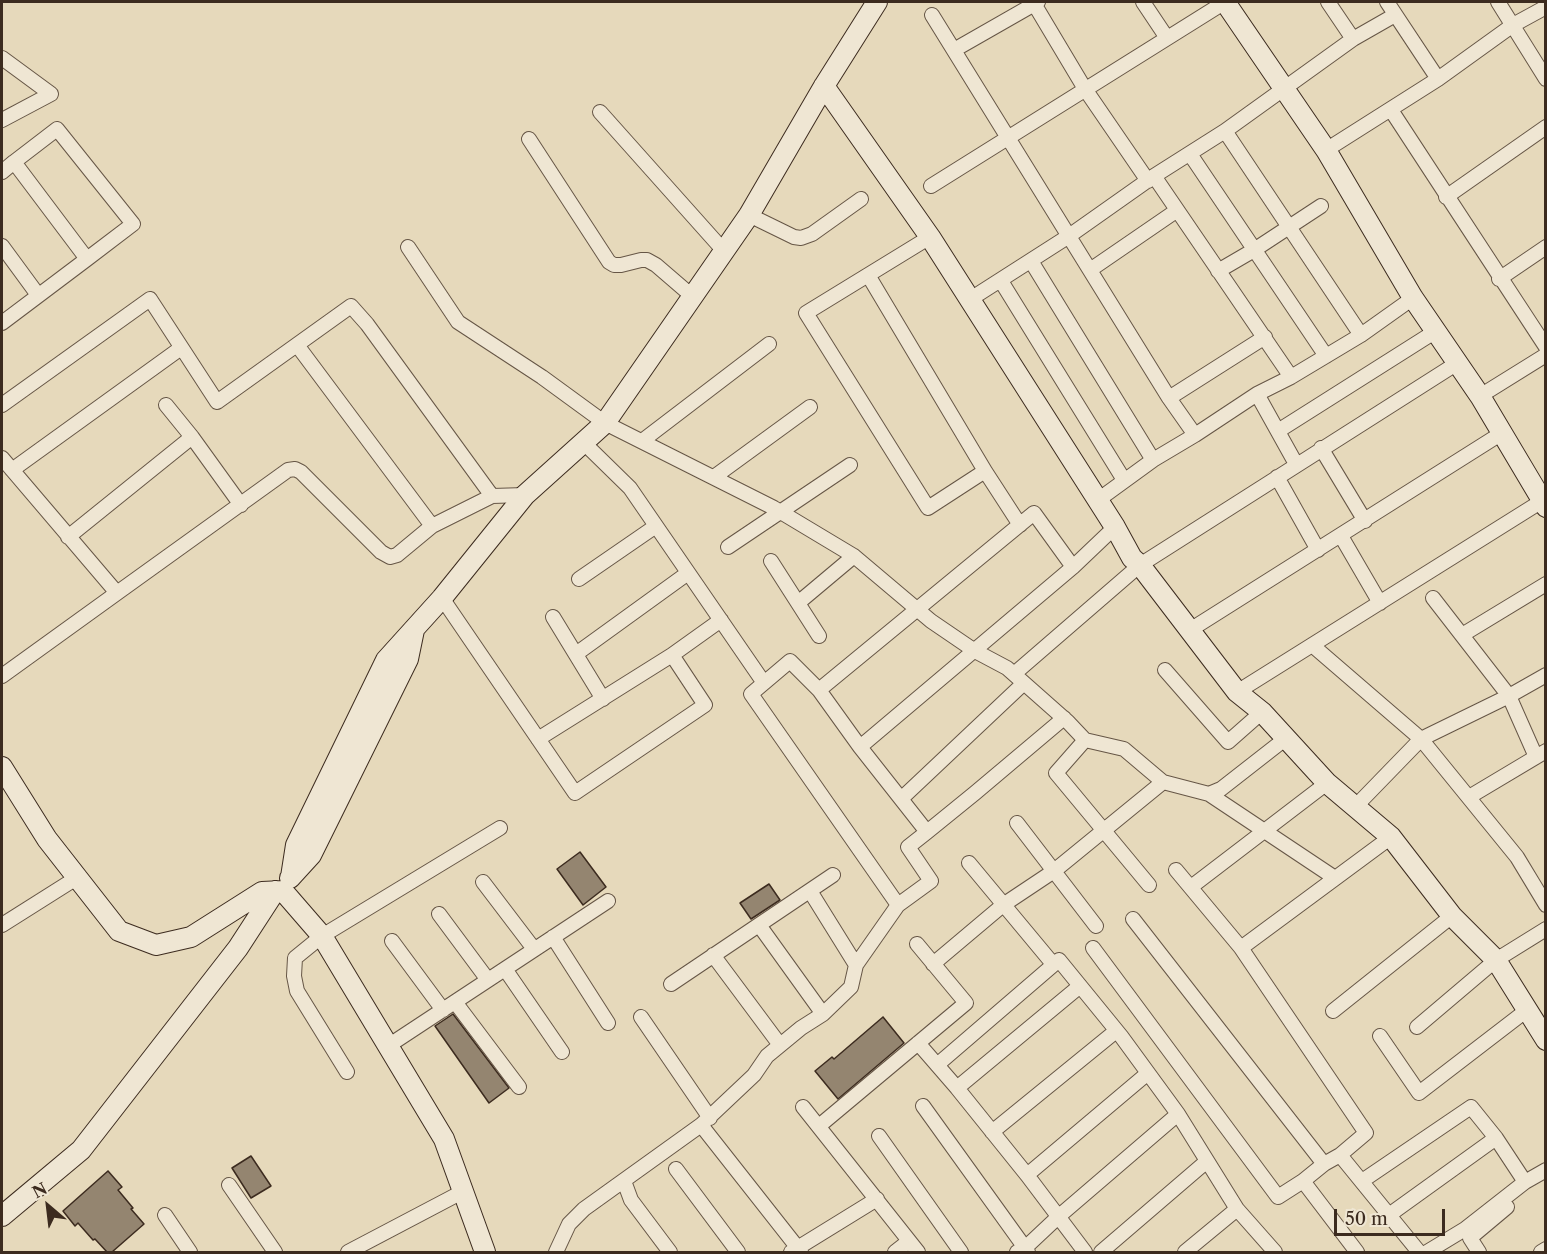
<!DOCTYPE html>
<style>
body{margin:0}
#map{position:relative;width:1547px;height:1254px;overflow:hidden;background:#e6d9bb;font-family:"Libre Caslon Text",serif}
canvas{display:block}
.frame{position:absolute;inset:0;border:3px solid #3c2b1f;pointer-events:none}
.north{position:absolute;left:18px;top:1176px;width:60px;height:60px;-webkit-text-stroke:4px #efe6d3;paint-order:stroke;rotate:332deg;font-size:16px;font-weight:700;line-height:24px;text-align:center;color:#3c2b1f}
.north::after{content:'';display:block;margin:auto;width:21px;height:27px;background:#3c2b1f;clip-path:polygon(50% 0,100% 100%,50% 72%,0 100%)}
.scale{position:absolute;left:1334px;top:1209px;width:111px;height:27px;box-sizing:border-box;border:3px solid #3c2b1f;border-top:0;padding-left:8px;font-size:18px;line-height:21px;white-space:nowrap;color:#3c2b1f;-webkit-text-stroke:4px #efe6d3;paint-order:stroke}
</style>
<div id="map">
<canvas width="1547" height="1254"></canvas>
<div class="frame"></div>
<div class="north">N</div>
<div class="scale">50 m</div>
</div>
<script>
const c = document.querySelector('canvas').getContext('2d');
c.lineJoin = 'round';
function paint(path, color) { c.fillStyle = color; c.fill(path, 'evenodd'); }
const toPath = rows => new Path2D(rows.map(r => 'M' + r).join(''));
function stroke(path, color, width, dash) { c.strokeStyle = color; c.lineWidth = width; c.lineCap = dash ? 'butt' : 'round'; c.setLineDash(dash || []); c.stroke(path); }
const building = toPath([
 [580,852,606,887,583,905,557,869,580,852],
 [769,884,780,900,751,919,740,903,769,884],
 [453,1014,509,1088,489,1103,435,1026,453,1014],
 [883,1017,904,1043,838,1099,815,1071,832,1057,834,1059,883,1017],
 [251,1156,271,1186,251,1198,232,1168,251,1156],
 [108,1171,122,1187,118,1190,133,1208,131,1209,144,1224,112,1252,107,1252,95,1239,93,1240,78,1223,75,1226,63,1211,108,1171]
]);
paint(building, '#948570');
stroke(building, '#3c2b1f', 1.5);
const street = toPath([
 [1033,2,1085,89,1148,181],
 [1143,2,1167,38],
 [1328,2,1353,39],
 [1387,2,1438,79],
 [1498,2,1546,79],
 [932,15,1169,398,1195,435],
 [954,50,1038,2],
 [2,58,51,94,2,120],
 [1391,110,1546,347],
 [600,112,724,251],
 [1225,131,1361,335],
 [529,139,609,262,614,265,621,265,641,260,647,260,656,265,692,296],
 [1326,150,1438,79,1513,25,1546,7],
 [1190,154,1326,356],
 [2,172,14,162],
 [1154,176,1291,377],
 [931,186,1225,2],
 [1446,197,1546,127],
 [749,215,794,237,801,238,812,234,861,199],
 [2,246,38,295],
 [408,247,458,322,542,377,605,423,774,508,854,556,931,621,975,651,1007,668,1068,722,1085,740],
 [1031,261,1153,460],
 [1090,270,1176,211],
 [1218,271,1254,250,1321,206],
 [868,275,985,471,928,508,806,313,930,237],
 [1499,279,1546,247],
 [1001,281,1124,480],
 [969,300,1069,236,1154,176,1225,131,1353,39,1395,15],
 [2,323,87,259,133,224,57,129,14,162,87,259],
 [297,345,432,526],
 [1257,394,1296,464],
 [1480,396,1546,355],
 [1169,398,1265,337],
 [2,405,150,299,217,402,351,306,367,324,492,496],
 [166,405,192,437],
 [1278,431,1436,331],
 [642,441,769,344],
 [584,443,630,488,764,683],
 [1321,448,1365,521],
 [2,458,117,593,288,470,295,469,301,472,381,552,390,557,397,555,432,526,492,496,525,495],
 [12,470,181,348],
 [985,471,1020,525],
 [714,477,810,407],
 [1277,477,1318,550],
 [1098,500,1153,460,1195,435,1257,394,1291,377,1361,335,1413,298],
 [1341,536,1380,603],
 [68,537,192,437,241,505],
 [728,547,850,465],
 [771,561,819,636],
 [579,579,656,526],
 [442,598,575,793,705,705,672,655,721,620],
 [1433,598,1509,696,1536,757],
 [798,603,854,556],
 [553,617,603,699],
 [1190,630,1502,433],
 [1462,635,1546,584],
 [1312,645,1421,739,1517,857,1546,905],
 [576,654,688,573],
 [1165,670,1228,742,1262,712],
 [1014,674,1140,565,1459,362],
 [2,676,117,593],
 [819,690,1034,513,1073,567],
 [1237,692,1542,501],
 [538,739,672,655],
 [860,747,1073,567,1115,527],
 [1209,794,1335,878],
 [1469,797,1546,751],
 [901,799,1024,683],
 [1355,807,1421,739,1509,696,1546,675],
 [1017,823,1096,926],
 [927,832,860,747,819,690,790,661,751,694,898,905,931,881,908,847,927,832,975,793,1064,718],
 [969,863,1053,964],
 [483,882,534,949],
 [1149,885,1056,773,1085,740,1124,749,1163,782],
 [1191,887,1327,783],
 [810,891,856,965],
 [439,914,488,980],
 [1133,919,1324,1164],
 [2,925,78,877],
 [759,925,823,1014],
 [553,937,608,1023],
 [392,941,443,1010],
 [1093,948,1278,1197,1303,1181,1324,1164,1340,1155,1366,1133,1241,948,1176,870],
 [1241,948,1391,837],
 [713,955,780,1045],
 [933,964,1003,905,1054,871,1163,782,1209,794,1221,789,1285,739],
 [505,969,562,1052],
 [671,984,833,875],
 [455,1002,519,1087],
 [1333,1011,1452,916],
 [641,1017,710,1118],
 [1417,1027,1496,960,1546,929],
 [1380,1036,1419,1093,1527,1010],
 [918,1043,957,1088,1027,1175,1085,1252],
 [388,1046,608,901],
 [937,1065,1059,960,1121,1036,1178,1114,1237,1209,1275,1252],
 [347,1072,297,991,294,976,295,958,322,936,500,828],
 [957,1088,1080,986],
 [923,1106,1028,1252],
 [803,1107,918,1252],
 [701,1125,801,1252],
 [819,1126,966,1003,917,944],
 [992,1132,1116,1031],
 [879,1136,961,1252],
 [1340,1155,1419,1252],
 [676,1169,738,1252],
 [1027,1175,1148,1073],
 [624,1181,631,1200,670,1252],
 [1303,1181,1357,1252],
 [1362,1181,1471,1107,1496,1138,1525,1182],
 [229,1185,275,1252],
 [165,1215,190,1252],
 [1389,1215,1496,1138],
 [348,1252,464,1191],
 [556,1252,569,1224,584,1209,701,1125,754,1075,767,1056,801,1028,823,1014,851,987,856,965,898,905],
 [791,1252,877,1199],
 [895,1252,909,1241],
 [1017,1252,1025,1248,1058,1217,1178,1114],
 [1101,1252,1207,1161],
 [1185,1252,1237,1209],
 [1427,1252,1465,1229,1525,1182,1546,1170],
 [1479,1252,1470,1238,1507,1207],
 [1541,1252,1546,1249]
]);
const secondary = toPath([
 [1225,2,1326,150,1413,298,1480,396,1546,507],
 [824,86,930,237,1115,527,1132,558,1140,565,1237,692,1262,712,1327,783,1391,837,1452,916,1496,960,1546,1040],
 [2,767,47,839,119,931,156,945,191,937,262,892,283,891,322,936,444,1139,485,1252],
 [291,877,296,845,386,660,442,598,525,495,605,423,749,215,824,86,877,2],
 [290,878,311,855,408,659,414,630],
 [2,1216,81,1150,238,948,275,891]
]);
stroke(street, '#665646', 16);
stroke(secondary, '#3c2b1f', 22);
stroke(street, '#efe6d3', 14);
stroke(secondary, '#efe6d3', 20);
</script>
